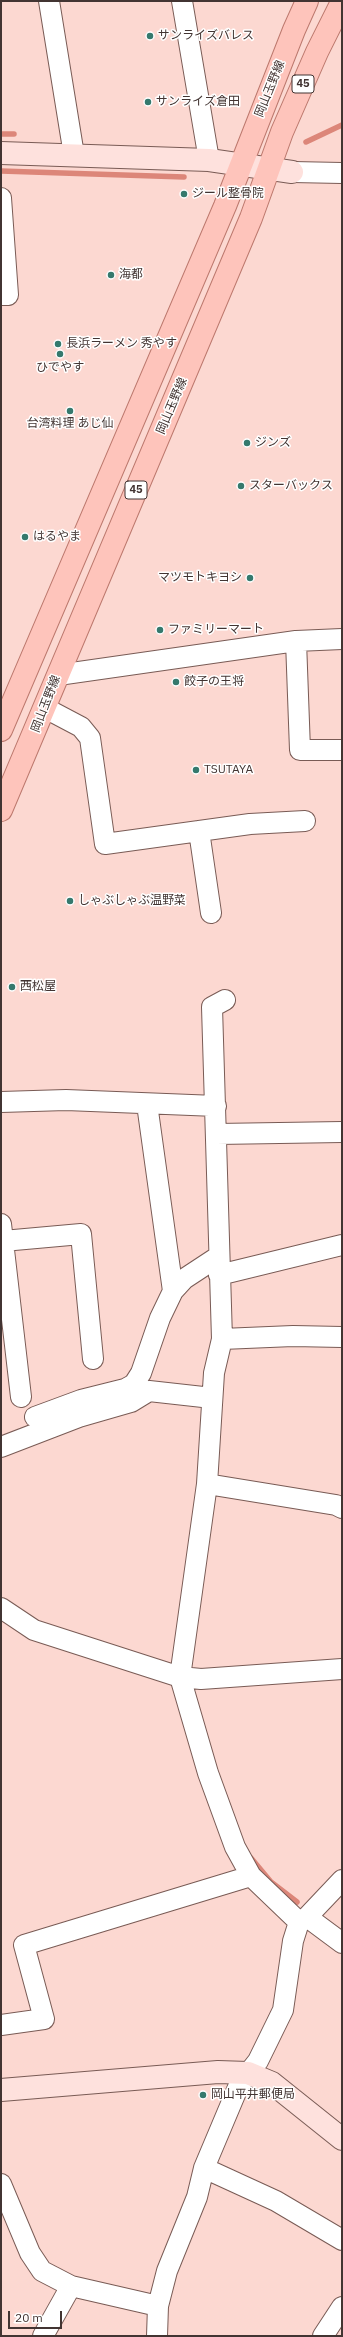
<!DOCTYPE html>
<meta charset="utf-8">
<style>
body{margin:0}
#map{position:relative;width:343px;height:2337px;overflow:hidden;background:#fcd8d1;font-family:"IBM Plex Sans",sans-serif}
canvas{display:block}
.frame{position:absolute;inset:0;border:2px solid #423432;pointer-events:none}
.scale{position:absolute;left:8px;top:2311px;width:54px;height:18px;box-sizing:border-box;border:2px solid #423432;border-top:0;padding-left:5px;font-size:12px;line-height:14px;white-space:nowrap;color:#423432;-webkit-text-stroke:3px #fff;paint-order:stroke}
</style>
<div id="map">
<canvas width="343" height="2337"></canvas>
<div class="frame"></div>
<div class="scale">20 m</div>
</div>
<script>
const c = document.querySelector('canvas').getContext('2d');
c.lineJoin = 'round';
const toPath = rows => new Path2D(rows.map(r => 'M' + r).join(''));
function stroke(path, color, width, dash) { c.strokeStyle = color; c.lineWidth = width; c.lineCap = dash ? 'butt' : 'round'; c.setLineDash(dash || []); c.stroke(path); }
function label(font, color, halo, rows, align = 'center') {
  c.font = font + ' "IBM Plex Sans","Noto Sans JP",sans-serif'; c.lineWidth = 3; c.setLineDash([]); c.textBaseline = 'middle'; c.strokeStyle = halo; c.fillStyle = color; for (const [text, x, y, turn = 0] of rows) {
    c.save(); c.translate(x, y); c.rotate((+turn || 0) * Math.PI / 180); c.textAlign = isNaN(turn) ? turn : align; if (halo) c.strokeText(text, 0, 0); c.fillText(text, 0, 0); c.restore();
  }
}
stroke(toPath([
 [1,134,14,134],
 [306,142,342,125],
 [1,171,184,177],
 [251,1858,271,1882,297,1902]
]), '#dc8679', 5.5);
const street = toPath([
 [49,1,74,155],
 [182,1,209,160],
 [292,172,342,173],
 [1,198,8,295,1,295],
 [296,641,300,750,342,750],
 [58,675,296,641,342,639],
 [45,708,81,727,90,738,105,844,250,824,305,821],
 [199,831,211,913],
 [225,1000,212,1007,222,1339,214,1373,207,1484,180,1677,208,1773,235,1847,251,1876,299,1922],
 [1,1102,66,1100,216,1106],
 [147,1104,173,1291],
 [217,1134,342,1132],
 [1,1224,21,1397],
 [3,1241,81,1234,93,1359],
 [219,1275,342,1245],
 [222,1339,293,1336,342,1337],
 [35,1417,81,1400,125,1389,134,1384,141,1373,160,1318,173,1291,184,1279,219,1256],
 [1,1447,79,1417,131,1402,149,1391,212,1398],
 [207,1484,336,1505,342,1508],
 [1,1608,34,1630,180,1677,201,1679,342,1669],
 [307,1917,342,1943],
 [1,2025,44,2019,24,1945,251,1876],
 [204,2168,276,2201,342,2240],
 [1,2184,30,2253,42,2271,71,2286,158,2306],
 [43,2336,71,2286],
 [157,2336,158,2306,167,2271,197,2197,204,2168,239,2085,258,2061,283,2010,293,1941,299,1922,307,1917,342,1880],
 [323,2336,342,2307]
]);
const secondary = toPath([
 [1,153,209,160,292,172],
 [1,2090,218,2072,248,2073,272,2083,342,2139]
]);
const primary = toPath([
 [1,730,225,206,294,30,307,1],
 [1,810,251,218,282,132,317,52,342,2]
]);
stroke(street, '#795b55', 22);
stroke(secondary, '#795b55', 24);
stroke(primary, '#bc786d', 24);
stroke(street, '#fff', 20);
stroke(secondary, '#fee1dd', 22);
stroke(primary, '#fec4bb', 22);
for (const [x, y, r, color] of [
 [150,36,4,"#35796d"],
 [148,102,4,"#35796d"],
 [184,194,4,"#35796d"],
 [111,275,4,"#35796d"],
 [58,344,4,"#35796d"],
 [60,354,4,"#35796d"],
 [70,411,4,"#35796d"],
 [247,443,4,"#35796d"],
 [241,486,4,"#35796d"],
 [25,537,4,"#35796d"],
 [250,578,4,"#35796d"],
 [160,630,4,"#35796d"],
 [176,682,4,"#35796d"],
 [196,770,4,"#35796d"],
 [70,901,4,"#35796d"],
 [12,987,4,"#35796d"],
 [203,2095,4,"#35796d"]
]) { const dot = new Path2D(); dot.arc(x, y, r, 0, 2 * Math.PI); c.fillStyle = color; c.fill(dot); stroke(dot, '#fff', 1.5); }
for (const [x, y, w] of [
 [303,84,22],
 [136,490,22]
]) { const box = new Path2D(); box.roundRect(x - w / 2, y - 9, w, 18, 3); c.fillStyle = '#fff'; c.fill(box); stroke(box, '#423432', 1); }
label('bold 11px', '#423432', null, [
 ["45",303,84],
 ["45",136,490]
]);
label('12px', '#423432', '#fff', [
 ["サンライズバレス",158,36],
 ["サンライズ倉田",156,102],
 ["ジール整骨院",192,194],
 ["海都",119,275],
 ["長浜ラーメン 秀やす",66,344],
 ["ひでやす",60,368,"center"],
 ["台湾料理 あじ仙",70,424,"center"],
 ["ジンズ",255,443],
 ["スターバックス",249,486],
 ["はるやま",33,537],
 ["マツモトキヨシ",242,578,"right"],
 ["ファミリーマート",168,630],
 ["餃子の王将",184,682],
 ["TSUTAYA",204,770],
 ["しゃぶしゃぶ温野菜",78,901],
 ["西松屋",20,987],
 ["岡山平井郵便局",211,2095]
], 'left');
label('12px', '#423432', '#fff', [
 ["岡山玉野線",270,89,-68],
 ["岡山玉野線",172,406,-67],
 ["岡山玉野線",46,704,-69]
]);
</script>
